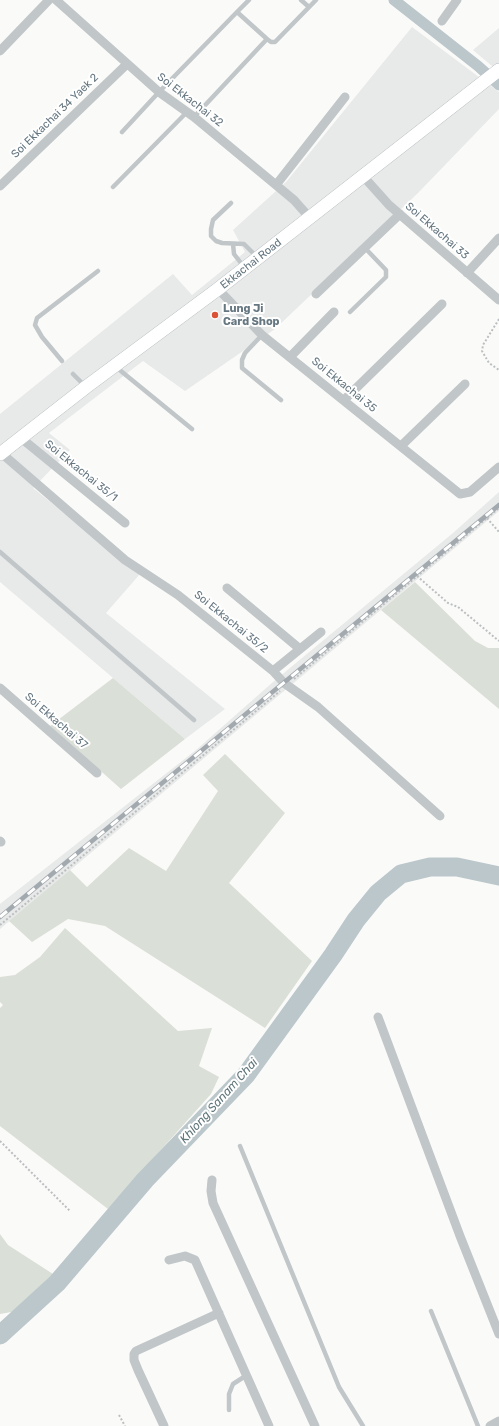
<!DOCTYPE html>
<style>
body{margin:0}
canvas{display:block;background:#fafaf8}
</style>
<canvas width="499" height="1426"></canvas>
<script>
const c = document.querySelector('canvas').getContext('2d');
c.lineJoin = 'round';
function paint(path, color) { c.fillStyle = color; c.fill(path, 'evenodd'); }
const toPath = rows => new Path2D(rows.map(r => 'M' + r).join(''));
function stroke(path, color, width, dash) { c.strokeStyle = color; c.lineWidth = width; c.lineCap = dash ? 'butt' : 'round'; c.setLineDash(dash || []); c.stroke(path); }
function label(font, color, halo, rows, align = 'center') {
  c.font = font + ' Rubik,sans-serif'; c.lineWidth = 4; c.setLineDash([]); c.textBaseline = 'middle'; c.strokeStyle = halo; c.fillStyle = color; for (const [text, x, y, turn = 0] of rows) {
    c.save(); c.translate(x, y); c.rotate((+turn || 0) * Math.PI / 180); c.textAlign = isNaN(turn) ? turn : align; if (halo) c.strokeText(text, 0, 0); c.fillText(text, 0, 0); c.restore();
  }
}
paint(toPath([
 [412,27,499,92,499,109,418,193,275,329,185,391,143,361,49,433,70,450,33,488,140,574,106,613,225,709,185,739,0,582,0,414,173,274,192,295,245,252,233,230,286,182],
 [499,28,499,72,473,50],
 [499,492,499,511,0,929,0,904,196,750,273,682,453,533]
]), '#e8e9e9');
paint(toPath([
 [415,582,475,641,488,648,499,648,499,709,381,610],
 [113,678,185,739,121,789,50,726],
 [225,754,285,813,229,883,312,961,265,1028,105,926,68,919,32,942,9,921,70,870,87,887,129,848,166,871,218,791,203,775],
 [65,928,178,1031,212,1028,199,1066,219,1077,211,1094,108,1209,0,1126,0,1008,3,1005,0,1002,0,977,15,975,40,957],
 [0,1234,8,1245,53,1274,17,1311,0,1314]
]), '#dadfd7');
stroke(toPath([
 [394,0,478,66,499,85]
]), '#bbc7cb', 11);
stroke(toPath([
 [0,1335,57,1283,145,1180,246,1075,333,955,356,920,378,893,401,874,430,867,457,867,499,876]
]), '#bbc7cb', 19);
const primary = toPath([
 [0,454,86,387,218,289,499,70]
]);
stroke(primary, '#b5babe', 14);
stroke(toPath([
 [499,319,483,345,482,351,489,363,499,370],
 [487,518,499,532],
 [417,576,448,603,458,607,499,641],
 [294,679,499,508],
 [0,925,280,691],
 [0,1141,70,1211],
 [119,1415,125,1426]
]), '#bcbfc1', 2, [2, 2]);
stroke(toPath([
 [301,0,309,7],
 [237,12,249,0],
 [194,117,267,39,271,42,275,42,316,0],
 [122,132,159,92,237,12,267,39],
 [113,187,187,112],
 [231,203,213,220,211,229,211,236,216,241,222,243,244,244,257,257],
 [233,244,234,254,244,267],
 [350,312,386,277,386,270,365,248],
 [262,335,245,353,242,360,242,368,281,400],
 [62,361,42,337,35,325,37,318,98,271],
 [116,367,192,429],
 [73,374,86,387],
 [0,552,194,720],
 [240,1146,339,1387,363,1426],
 [431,1311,478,1426],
 [229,1410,229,1394,233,1384,247,1375]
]), '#c1c6c9', 4.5);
stroke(toPath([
 [56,0,159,92,194,117,276,185,294,200,310,218],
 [442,21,457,0],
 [0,51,49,0],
 [363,176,389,205,499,300],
 [276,185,345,97],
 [0,186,127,64],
 [467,273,499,238],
 [218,289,262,335,460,494,470,492,499,467],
 [316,294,400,214],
 [290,357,334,312],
 [344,400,442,304],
 [21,438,125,523],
 [401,446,465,384],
 [0,452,125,560,178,595,273,671,284,683,318,707,440,816],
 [227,588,300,649],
 [273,671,321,632],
 [0,688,97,773],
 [0,841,1,842],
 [378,1017,460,1236,499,1334],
 [212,1180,211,1191,213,1203,315,1426],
 [169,1260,185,1256,195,1260,269,1426],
 [164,1426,138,1370,134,1360,134,1354,136,1351,219,1313],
 [490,1426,499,1421]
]), '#c1c6c9', 9);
stroke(primary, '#fff', 13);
const rail = toPath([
 [0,917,499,505]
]);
stroke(rail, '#a3aaaf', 4.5);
stroke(rail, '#fff', 3, [9]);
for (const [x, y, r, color] of [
 [215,315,4,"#db5337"]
]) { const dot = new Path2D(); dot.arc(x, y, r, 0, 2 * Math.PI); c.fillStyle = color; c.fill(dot); stroke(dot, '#fff', 1.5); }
label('11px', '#667781', '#fff', [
 ["Soi Ekkachai 32",190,100,38],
 ["Soi Ekkachai 34 Yaek 2",55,116,-44],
 ["Soi Ekkachai 33",437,231,41],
 ["Ekkachai Road",251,264,-38],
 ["Soi Ekkachai 35",344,385,39],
 ["Soi Ekkachai 35/1",81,471,39],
 ["Soi Ekkachai 35/2",231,622,39],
 ["Soi Ekkachai 37",56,721,41]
]);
label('bold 11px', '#667781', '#fff', [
 ["Lung Ji",223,309],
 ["Card Shop",223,322]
], 'left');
label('italic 12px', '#61767b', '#fff', [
 ["Khlong Sanam Chai",219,1101,-48]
]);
</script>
